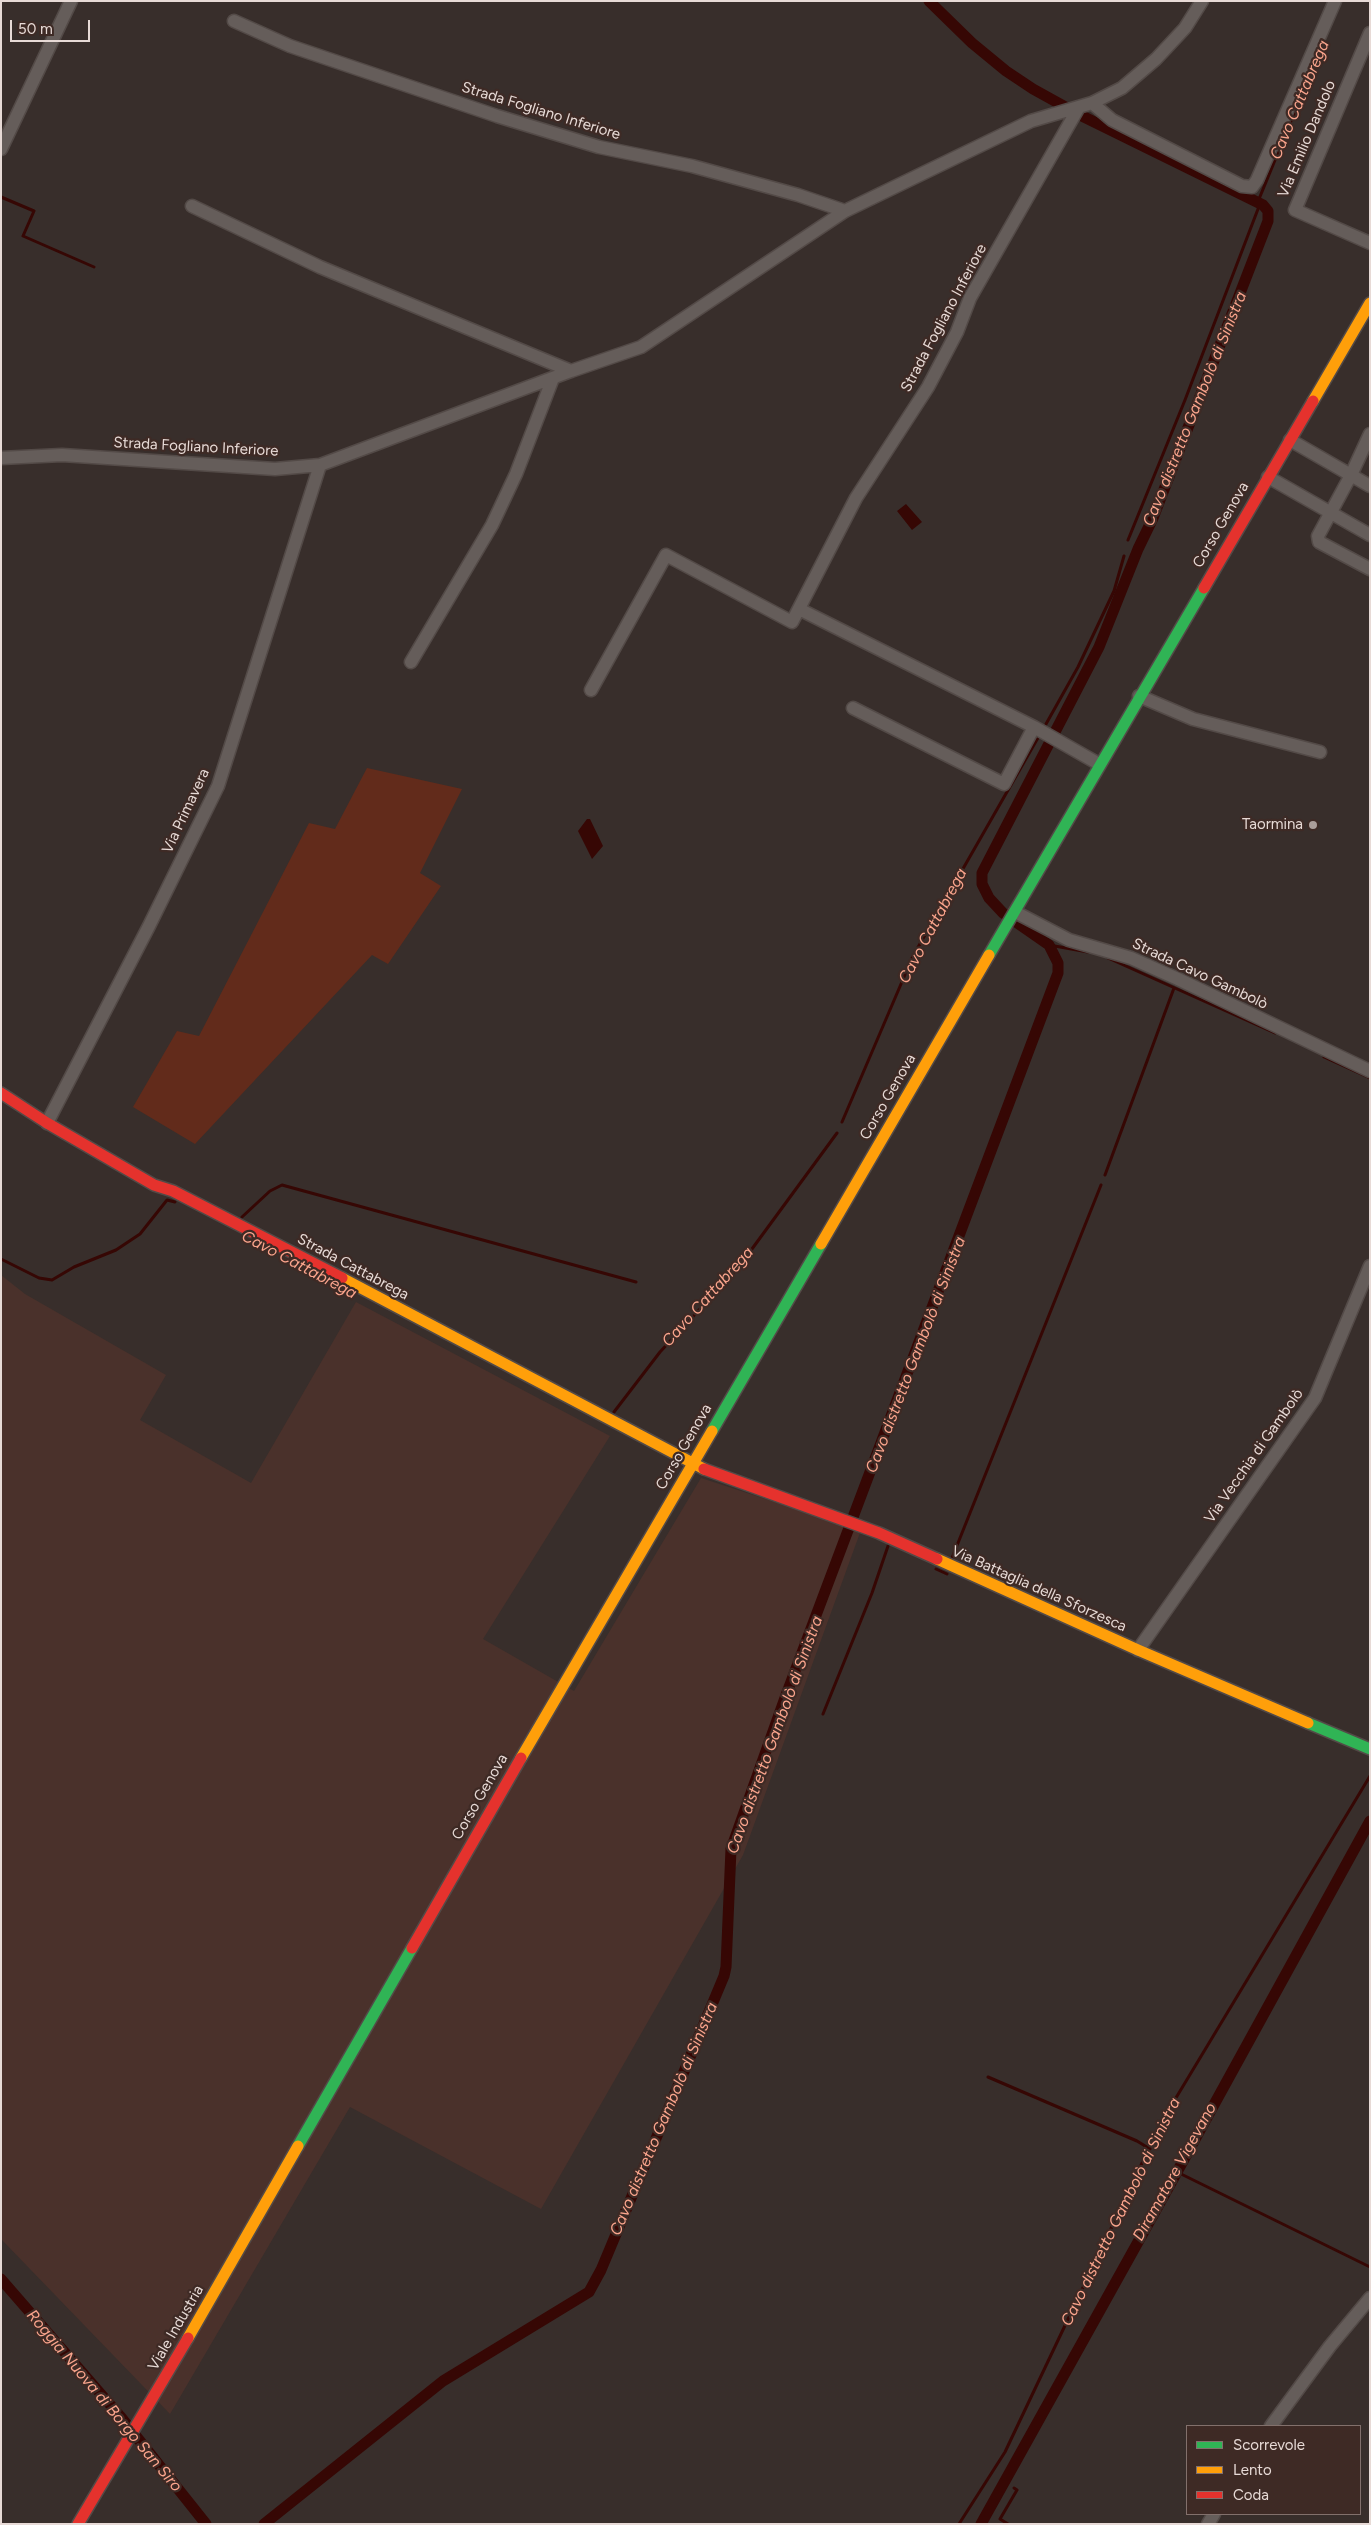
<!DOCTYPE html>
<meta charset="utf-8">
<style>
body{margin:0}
#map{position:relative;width:1371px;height:2525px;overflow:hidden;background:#382e2b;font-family:Figtree,sans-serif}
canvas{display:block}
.frame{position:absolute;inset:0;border:2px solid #e7dad6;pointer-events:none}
.legend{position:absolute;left:1186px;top:2425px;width:175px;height:90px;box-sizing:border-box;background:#3e2a25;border:1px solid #82706c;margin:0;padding:6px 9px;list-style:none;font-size:15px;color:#e7dad6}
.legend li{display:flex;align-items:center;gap:10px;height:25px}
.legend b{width:25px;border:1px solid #82706c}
.scale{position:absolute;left:10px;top:20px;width:80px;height:22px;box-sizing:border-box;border:2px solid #e7dad6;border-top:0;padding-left:6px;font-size:15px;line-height:18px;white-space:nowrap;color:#e7dad6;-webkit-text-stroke:4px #3e2a25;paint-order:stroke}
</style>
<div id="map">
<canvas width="1371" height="2525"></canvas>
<div class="frame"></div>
<ul class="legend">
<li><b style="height:6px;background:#30b455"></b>Scorrevole</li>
<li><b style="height:6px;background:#ff9f0a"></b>Lento</li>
<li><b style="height:6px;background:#e5322d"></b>Coda</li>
</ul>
<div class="scale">50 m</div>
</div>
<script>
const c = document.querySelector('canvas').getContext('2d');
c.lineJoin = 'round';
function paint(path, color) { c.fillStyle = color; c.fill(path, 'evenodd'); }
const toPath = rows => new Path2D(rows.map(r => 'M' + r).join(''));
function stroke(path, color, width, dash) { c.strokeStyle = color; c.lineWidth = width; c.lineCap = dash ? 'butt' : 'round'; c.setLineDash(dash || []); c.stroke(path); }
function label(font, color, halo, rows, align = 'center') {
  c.font = font + ' Figtree,sans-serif'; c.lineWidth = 4.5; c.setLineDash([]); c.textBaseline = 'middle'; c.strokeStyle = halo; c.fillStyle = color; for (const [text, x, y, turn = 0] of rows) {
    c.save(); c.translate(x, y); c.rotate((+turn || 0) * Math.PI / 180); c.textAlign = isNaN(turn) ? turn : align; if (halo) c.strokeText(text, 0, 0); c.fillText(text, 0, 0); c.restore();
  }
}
paint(toPath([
 [1,1275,25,1294,166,1375,140,1420,251,1483,356,1302,610,1436,483,1639,574,1691,701,1478,861,1530,743,1855,541,2209,350,2107,170,2414,1,2239]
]), '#4a312b');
paint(toPath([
 [367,768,462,789,420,873,441,886,388,964,372,955,195,1144,133,1107,177,1031,199,1036,309,823,335,829]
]), '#622b1b');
paint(toPath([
 [906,504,922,522,912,530,897,511],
 [587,819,590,819,603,846,592,859,578,831]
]), '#360704');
stroke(toPath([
 [1,197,34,211,23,236,94,267],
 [1259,199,1324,41],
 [1128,540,1185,400,1258,209],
 [1046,724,1078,667,1114,591,1124,556],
 [1049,945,1088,952],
 [1108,958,1275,1033],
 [1324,1057,1370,1078],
 [842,1122,913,956,1039,736],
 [1105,1175,1174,988],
 [242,1217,270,1191,282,1185,636,1282],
 [1,1259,39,1278,52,1280,74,1267,116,1250,140,1234,167,1200,175,1202],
 [614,1412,660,1352,738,1268,837,1133],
 [952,1558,1101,1185],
 [936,1569,947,1574],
 [823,1714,872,1593,888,1546],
 [988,2077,1137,2141,1150,2149],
 [1177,2172,1370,2267],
 [959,2524,1005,2452,1162,2121,1370,1776],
 [1008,2524,1000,2519,1017,2490,1014,2488]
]), '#360704', 3);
stroke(toPath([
 [1,2279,120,2416,206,2524],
 [264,2524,443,2381,589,2292,601,2270,724,1976,726,1967,731,1849,786,1695,1058,973,1058,963,1049,945,1003,913,989,898,982,884,982,873,1099,647,1138,549,1153,518,1268,221,1268,211,1263,205,1080,115,1033,89,1006,71,972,43,929,1],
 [981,2524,1177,2172,1370,1821]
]), '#360704', 11);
const street = toPath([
 [234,21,290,46,497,116,599,147,692,166,798,195,845,211],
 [1370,33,1295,210,1370,243],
 [1092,103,1112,120,1242,186,1252,187,1257,180,1335,1],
 [1,149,71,1],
 [192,206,320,267,571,371],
 [1370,434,1351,475,1318,536,1319,542,1370,569],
 [1290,440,1370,486],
 [1,458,62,455,275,469,320,465,571,371,641,347,845,211,1031,121,1092,103,1122,88,1156,59,1185,28,1202,1],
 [1268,477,1370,535],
 [799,609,1034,727,1099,764],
 [411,662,492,525,516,474,553,378],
 [591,690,666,555,792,622,856,498,928,387,957,332,970,298,1079,107],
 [1139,696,1193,719,1320,752],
 [853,708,1004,784,1034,727],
 [1015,912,1069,940,1131,958,1178,979,1370,1071],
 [47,1123,149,926,218,786,320,465],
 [1138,1650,1315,1398,1370,1266],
 [1271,2426,1330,2346,1370,2298],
 [1208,2524,1214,2514]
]);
const fast = toPath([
 [989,955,1204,588],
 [712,1431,821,1244],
 [1308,1723,1370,1749],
 [298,2146,412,1948]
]);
const slow = toPath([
 [1313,401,1370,303],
 [821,1244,989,955],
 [342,1278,704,1469],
 [937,1559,1138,1650,1308,1723],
 [521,1758,712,1431],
 [188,2338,298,2146]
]);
const jam = toPath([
 [1204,588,1313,401],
 [1,1093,47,1123,154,1185,173,1191,342,1278],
 [704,1469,879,1533,937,1559],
 [412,1948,521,1758],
 [78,2524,188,2338]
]);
stroke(street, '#534a47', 15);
stroke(fast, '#534a47', 14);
stroke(slow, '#534a47', 14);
stroke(jam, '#534a47', 14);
stroke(street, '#655d5a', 12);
stroke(fast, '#30b455', 11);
stroke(slow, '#ff9f0a', 11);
stroke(jam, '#e5322d', 11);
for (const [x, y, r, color] of [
 [1313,825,5,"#aa9e9a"]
]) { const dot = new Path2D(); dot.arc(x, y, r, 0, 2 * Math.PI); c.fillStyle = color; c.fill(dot); stroke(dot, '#3e2a25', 2); }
label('15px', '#e7dad6', '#3e2a25', [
 ["Strada Fogliano Inferiore",541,111,17],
 ["Via Emilio Dandolo",1307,139,-67],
 ["Strada Fogliano Inferiore",944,318,-62],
 ["Strada Fogliano Inferiore",196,447,3],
 ["Corso Genova",1221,525,-60],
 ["Via Primavera",186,811,-65],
 ["Strada Cavo Gambolò",1200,974,25],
 ["Corso Genova",888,1097,-60],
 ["Strada Cattabrega",353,1267,28],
 ["Corso Genova",684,1447,-60],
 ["Via Vecchia di Gambolò",1254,1456,-55],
 ["Via Battaglia della Sforzesca",1039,1589,24],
 ["Corso Genova",480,1797,-60],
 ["Viale Industria",176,2328,-60]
]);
label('15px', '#e7dad6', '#3e2a25', [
 ["Taormina",1303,825]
], 'right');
label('italic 16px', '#fba58d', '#3e2a25', [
 ["Cavo Cattabrega",1300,100,-67],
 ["Cavo distretto Gambolò di Sinistra",1195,409,-68],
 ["Cavo Cattabrega",933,926,-62],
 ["Cavo Cattabrega",299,1265,28],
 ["Cavo Cattabrega",708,1297,-48],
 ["Cavo distretto Gambolò di Sinistra",916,1355,-69],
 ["Cavo distretto Gambolò di Sinistra",775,1735,-70],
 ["Cavo distretto Gambolò di Sinistra",664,2119,-67],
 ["Diramatore Vigevano",1175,2172,-61],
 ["Cavo distretto Gambolò di Sinistra",1121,2212,-64],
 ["Roggia Nuova di Borgo San Siro",104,2401,50]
]);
</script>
